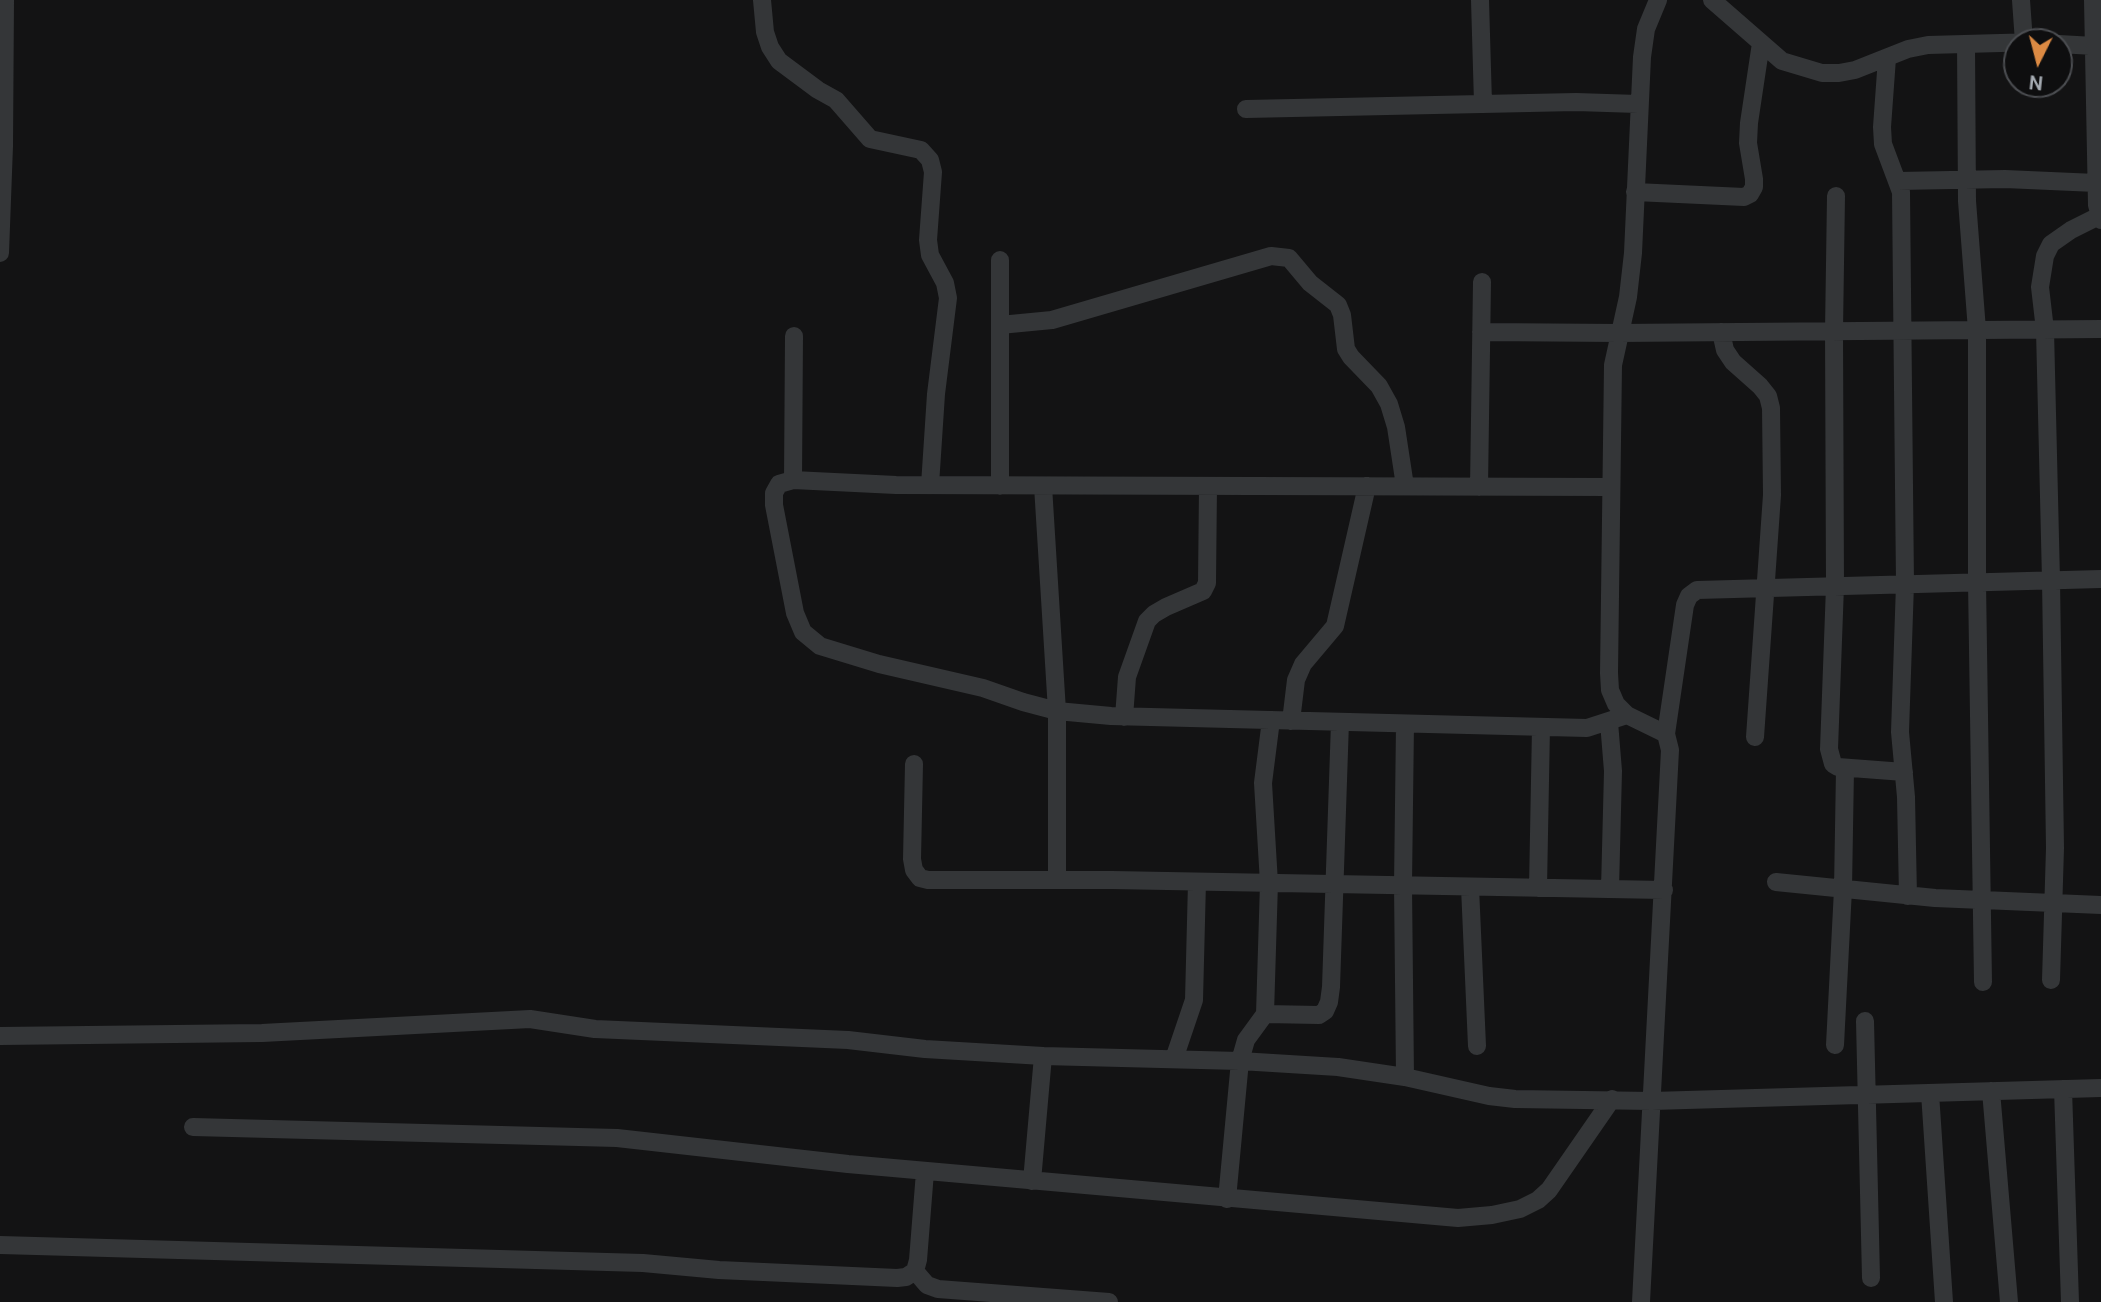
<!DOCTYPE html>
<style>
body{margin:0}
#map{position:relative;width:2101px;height:1302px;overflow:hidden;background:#131314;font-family:"DM Sans",sans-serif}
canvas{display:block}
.north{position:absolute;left:2003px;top:28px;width:70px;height:70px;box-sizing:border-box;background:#0e0e0f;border:2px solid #4b4d51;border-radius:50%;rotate:186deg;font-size:19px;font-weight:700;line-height:28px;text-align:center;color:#a6acb3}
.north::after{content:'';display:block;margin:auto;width:24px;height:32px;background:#dc8a43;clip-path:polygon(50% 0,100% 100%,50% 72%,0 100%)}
</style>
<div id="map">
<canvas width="2101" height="1302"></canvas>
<div class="north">N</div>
</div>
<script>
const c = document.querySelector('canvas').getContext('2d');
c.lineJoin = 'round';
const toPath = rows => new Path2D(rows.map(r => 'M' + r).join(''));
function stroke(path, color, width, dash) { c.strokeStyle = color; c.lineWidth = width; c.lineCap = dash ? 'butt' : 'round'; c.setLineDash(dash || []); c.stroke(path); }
stroke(toPath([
 [762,0,765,32,770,47,779,61,818,90,836,100,870,139,921,150,930,160,933,172,928,240,930,255,945,283,948,298,936,394,930,485],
 [1480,0,1483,103],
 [1712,0,1782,61,1822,73,1839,73,1855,70,1908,49,1928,45,2037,42],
 [2021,0,2024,42],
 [2093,0,2097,205,2101,220],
 [1966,44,1967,201,1977,330,1977,582,1983,982],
 [2059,44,2094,46],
 [1887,58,1882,127,1883,144,1901,192,1905,584,1900,732,1906,797,1908,896],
 [1246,109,1576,102,1638,104],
 [1898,181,2005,179,2096,183],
 [1635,192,1744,197,1750,194,1754,187,1754,179,1748,143,1749,123,1761,43],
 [1836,196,1834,331,1835,586,1829,749,1833,764,1838,767,1904,772],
 [0,253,4,146,5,0],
 [1000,325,1052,320,1271,256,1289,258,1310,283,1338,305,1342,315,1346,349,1351,357,1379,386,1389,404,1396,427,1405,486],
 [1481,332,1619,333,2101,329],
 [1721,332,1725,350,1733,362,1760,386,1768,396,1771,408,1772,495,1755,737],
 [793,480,794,336],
 [1000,486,1000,260],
 [1043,486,1057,711,1057,880],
 [1479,487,1482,282],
 [1611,487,896,485,793,480,779,484,774,493,774,505,795,613,803,632,820,646,879,664,983,688,1023,702,1057,711,1111,716,1587,728,1627,715],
 [1124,717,1127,677,1147,621,1154,614,1166,607,1203,591,1207,583,1208,486],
 [1291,721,1296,680,1303,664,1335,626,1367,486],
 [1609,722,1613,771,1610,889],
 [1666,734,1685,605,1689,596,1697,590,2101,579],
 [914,764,912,859,914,870,920,878,928,880,1112,880,1664,890],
 [1776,882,1935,898,2101,905],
 [1470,887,1477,1046],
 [1538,888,1541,727],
 [2051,980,2055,848,2051,580,2045,330,2040,287,2045,256,2051,244,2071,230,2099,216],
 [1265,1014,1319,1015,1325,1011,1329,1002,1331,987,1340,722],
 [1865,1021,1871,1278],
 [0,1036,262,1033,530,1019,595,1029,848,1040,925,1049,1043,1056,1240,1061,1338,1067,1405,1077,1489,1096,1515,1099,1652,1101,2101,1088],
 [1835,1045,1843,889,1845,769],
 [1174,1059,1194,1000,1197,882],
 [1405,1077,1403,885,1405,724],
 [2063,1089,2070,1302],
 [1991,1091,2009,1302],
 [1930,1093,1944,1302],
 [193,1127,617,1138,848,1164,1458,1218,1492,1215,1520,1209,1538,1200,1549,1190,1612,1099],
 [1032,1181,1043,1056],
 [1227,1199,1240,1061,1246,1040,1265,1014,1269,883,1263,783,1271,720],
 [0,1245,643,1263,719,1270,897,1278,906,1277,915,1271,918,1260,925,1172],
 [915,1271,927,1285,938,1289,1109,1302],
 [1641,1302,1670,750,1666,734,1627,715,1616,704,1610,690,1609,673,1613,365,1628,297,1633,253,1642,57,1646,29,1658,0]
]), '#343638', 18);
</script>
